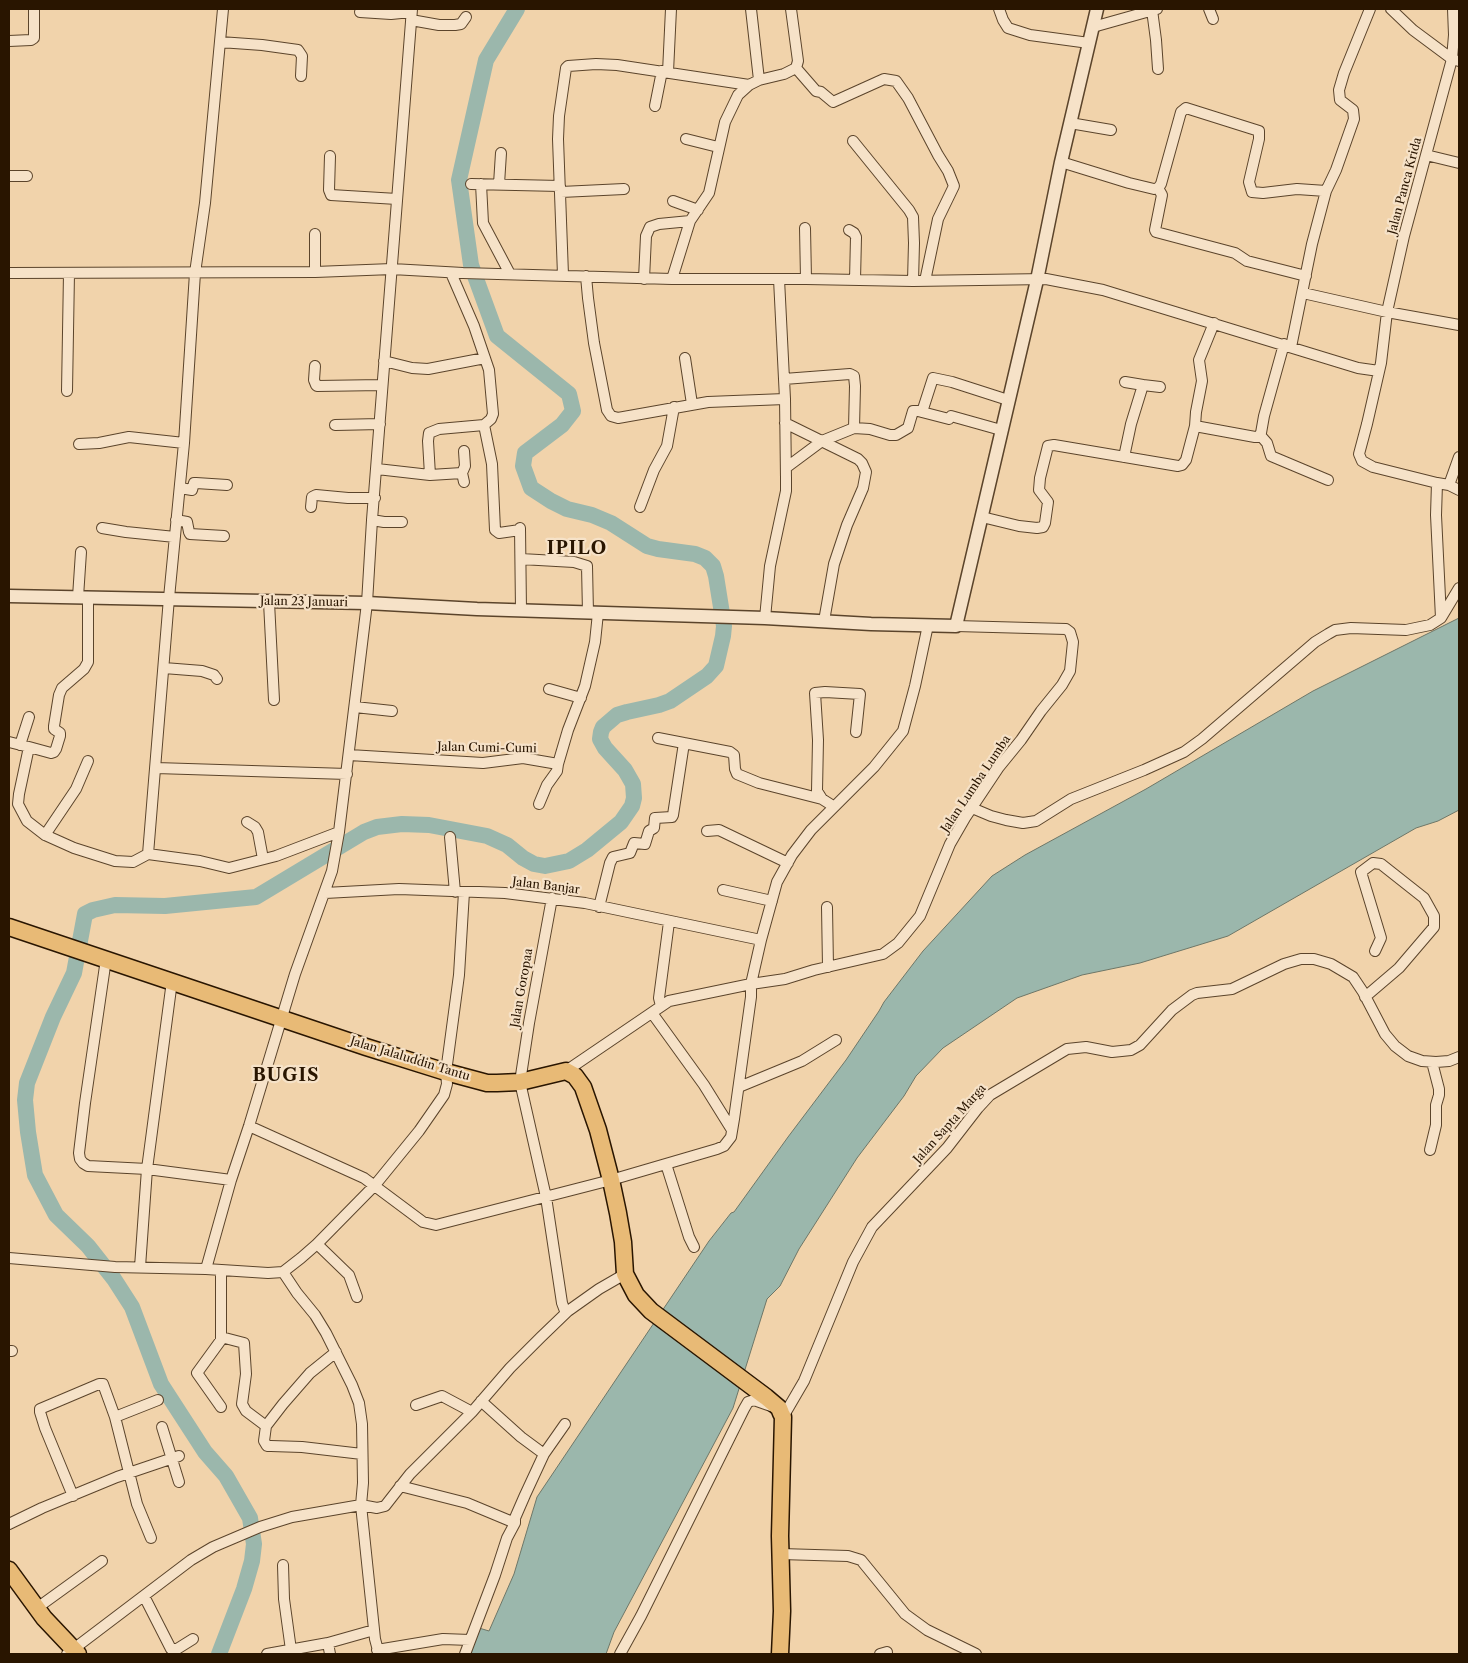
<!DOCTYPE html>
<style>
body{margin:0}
#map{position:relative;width:1468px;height:1663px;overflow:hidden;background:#f1d3ab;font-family:"Libre Caslon Text",serif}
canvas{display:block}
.frame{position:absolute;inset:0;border:10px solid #291500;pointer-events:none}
</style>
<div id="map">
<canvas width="1468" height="1663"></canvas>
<div class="frame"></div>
</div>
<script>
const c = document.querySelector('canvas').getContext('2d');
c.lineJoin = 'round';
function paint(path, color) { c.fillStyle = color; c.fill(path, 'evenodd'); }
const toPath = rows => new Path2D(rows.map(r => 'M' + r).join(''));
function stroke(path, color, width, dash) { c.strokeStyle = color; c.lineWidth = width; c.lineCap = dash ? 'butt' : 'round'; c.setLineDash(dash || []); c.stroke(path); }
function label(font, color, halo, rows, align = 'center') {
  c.font = font + ' "Libre Caslon Text",serif'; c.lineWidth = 4.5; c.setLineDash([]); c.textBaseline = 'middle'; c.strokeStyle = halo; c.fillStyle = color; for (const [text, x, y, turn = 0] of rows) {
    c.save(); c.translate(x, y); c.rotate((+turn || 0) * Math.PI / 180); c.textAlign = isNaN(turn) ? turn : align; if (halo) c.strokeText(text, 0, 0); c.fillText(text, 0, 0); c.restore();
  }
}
const water = toPath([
 [1459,618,1459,810,1438,821,1416,828,1228,936,1140,963,1082,975,1017,998,943,1048,916,1076,904,1096,857,1158,799,1249,780,1286,767,1299,733,1408,614,1632,606,1654,470,1654,479,1628,489,1631,514,1574,537,1497,709,1241,731,1213,734,1212,788,1137,846,1060,879,1011,884,1002,923,951,992,876,1025,855,1146,789,1313,691,1459,618]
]);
paint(water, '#9bb7ac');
stroke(water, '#6d7667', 1);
stroke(toPath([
 [219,1654,244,1589,252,1561,254,1544,250,1518,226,1476,205,1452,161,1384,132,1307,114,1279,88,1246,56,1215,35,1175,28,1132,25,1100,27,1083,53,1017,74,973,85,914,93,910,115,905,165,906,256,897,364,832,377,827,402,824,429,825,487,836,507,845,523,858,534,864,545,866,569,861,587,850,621,822,632,806,634,798,633,784,625,770,605,748,600,739,601,732,603,727,617,715,627,712,659,705,670,701,707,676,716,666,723,636,724,626,716,576,713,566,705,558,695,554,658,549,647,546,611,523,592,515,567,509,551,501,531,488,523,466,525,453,562,425,573,411,569,394,497,336,471,265,459,180,486,60,517,9]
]), '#9bb7ac', 16);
const minor = toPath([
 [751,9,759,80],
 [999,9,1003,20,1008,28,1030,35,1089,43],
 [1209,9,1213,19],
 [1391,9,1413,30,1452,59,1459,61],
 [1453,9,1454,35,1452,59,1404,236,1387,312,1381,363,1367,424,1359,454,1362,461,1373,467,1437,483,1449,485,1459,490],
 [1152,10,1156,40,1158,69],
 [360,12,391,14,411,12],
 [411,20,439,25,455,25,461,24,466,17],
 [1093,27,1157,9],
 [9,41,31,40,34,38,34,9],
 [220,42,262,45,298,50,302,56,301,76],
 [796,68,816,91,821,92,833,102,884,79,896,81,908,98,938,155,948,171,954,186,938,219,925,281],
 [668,72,671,9],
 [655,106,662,71],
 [1070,123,1111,130],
 [686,139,718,147],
 [853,141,909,210,913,217,914,243,913,281],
 [1426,155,1459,163],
 [330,156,329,190,331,195,397,199],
 [1061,162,1129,183,1154,189,1158,188,1161,184,1181,112,1186,108,1259,131,1259,139,1249,182,1252,192,1263,193,1297,189,1326,191],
 [9,176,27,176],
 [471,184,560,186],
 [481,184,483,223,510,274],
 [499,184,501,153],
 [1158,188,1162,195,1155,230,1156,232,1235,253,1247,261,1306,276],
 [561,192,624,189],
 [673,201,698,210],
 [805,228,806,279],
 [849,230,854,233,856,237,855,280],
 [315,272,315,234],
 [9,273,315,272,392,269,463,273,672,279,806,279,913,281,1046,279,1103,290,1358,368,1379,371],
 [563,275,558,139,559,116,566,68,568,66,596,64,617,65,749,85,759,80,784,74,796,68,798,61,791,9],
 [586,276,588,298,594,343,607,410,611,416,618,418,708,402,785,399],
 [644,279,646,236,650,227,659,224,690,221],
 [672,279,690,221,709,193,725,122,738,95,749,85],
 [1303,293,1387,312,1459,325],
 [1291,347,1312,244,1326,191,1336,170,1354,119,1353,110,1340,100,1339,90,1344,73,1370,9],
 [685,358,692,404],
 [384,361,412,368,428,369,485,358],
 [315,366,314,380,316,385,317,386,382,385],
 [784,379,850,374,854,376,855,386,854,428],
 [1125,382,1143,385],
 [67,391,69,273],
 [922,412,933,378,952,382,1008,400],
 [785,423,858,459,862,463,866,472,863,488,847,525,834,564,824,621],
 [335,425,380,424],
 [484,425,492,464,495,530,499,533,520,530],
 [1195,426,1196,412,1202,381,1199,360,1214,323],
 [1260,435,1267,443,1271,456,1328,480],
 [79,444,99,443,129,437,184,443],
 [1124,457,1131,424,1143,385,1160,387],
 [787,467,822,441,854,428,870,429,890,435,896,435,908,428,913,411,918,411,949,419,951,416,1001,430],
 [377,469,430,475,462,473,464,482],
 [462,473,465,466,464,451],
 [430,475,428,441,429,433,439,429,484,425,491,419,493,414,489,370,474,326,451,273],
 [1437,483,1436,515,1441,618],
 [1449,485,1459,457],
 [180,488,192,490,194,483,196,483,227,485],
 [311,507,312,497,316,495,348,498,375,498],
 [640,507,654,470,667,446,674,407],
 [982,517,1019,526,1037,528,1043,527,1045,523,1048,502,1039,490,1040,478,1048,446,1054,445,1178,466,1182,465,1186,460,1195,426,1255,437,1258,437,1261,433,1264,416,1284,344],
 [176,520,187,522,189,532,190,534,224,536],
 [372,520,384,522,402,522],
 [102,528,126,532,175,537],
 [520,528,521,610],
 [521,559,574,562,587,566,588,613],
 [78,597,81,552],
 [269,602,274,700],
 [765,618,770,566,786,491,786,479,785,399,779,279],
 [164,668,202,671,214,675,217,679],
 [549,689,581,698],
 [355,707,392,711],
 [658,738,730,752,734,755,735,769,737,774,759,783,822,799],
 [9,742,29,747,19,794,18,804,27,821,45,835,74,848,115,861,133,862,148,854,169,598,184,443,195,273,205,203,223,9],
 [20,745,29,717],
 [29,747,51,753,54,752,56,749,60,736,60,733,54,729,54,726,59,695,62,688,84,669,88,662,88,597],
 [349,755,483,763,523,758,558,764,568,730,585,686,595,642,598,613],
 [156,768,347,774],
 [539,804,547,785,557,771,558,764],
 [833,806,822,799,817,791,818,740,815,693,825,692,860,694,856,732],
 [972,808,991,816,1006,820,1023,823,1036,821,1071,799,1144,770,1184,752,1202,739,1315,642,1328,634,1335,630,1351,628,1406,630,1430,625,1441,618,1459,588],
 [247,822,255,827,258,832,263,859],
 [707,831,719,830,788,863],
 [45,835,76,789,88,761],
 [450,837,455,892],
 [148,854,200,861,229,868,276,856,339,832],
 [723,890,772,901],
 [325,893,399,889,505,893,585,903,761,940],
 [552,898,529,1023,520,1082,546,1197,562,1303,565,1311,568,1311],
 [599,907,610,863,613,857,630,853,634,843,645,844,649,831,654,828,655,818,672,817,673,815,684,743],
 [827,907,828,967],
 [105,966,85,1103,79,1153,80,1159,83,1163,88,1166,147,1169,231,1180],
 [1365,997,1399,968,1434,927,1434,916,1424,898,1381,864,1373,863,1361,872,1381,938,1375,951],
 [661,1006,659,998,669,922],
 [652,1013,704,1085,732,1130],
 [566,1071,669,1001,751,984,761,940,777,882,792,855,811,830,874,767,903,731,915,686,928,625],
 [739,1087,802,1061,836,1040],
 [249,1126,364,1178,423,1222,436,1225,611,1180,717,1149,724,1146,731,1137,734,1119,751,997,751,984,785,979,814,970,883,954,898,943,920,916,950,844,965,818,999,767,1021,740,1041,711,1062,685,1070,671,1073,642,1070,632,1066,629,956,626],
 [1430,1150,1436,1125,1436,1105,1439,1095,1439,1089,1432,1062],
 [666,1164,689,1237,694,1247],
 [317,1244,349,1275,357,1297],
 [9,1258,115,1267,206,1269,268,1273,283,1272,301,1258,317,1244,375,1185,419,1131,444,1095,447,1084,446,1072,459,975,464,892],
 [140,1267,147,1169,172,981],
 [206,1269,231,1180,249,1126,295,974,332,871,339,832,367,603,372,520,412,9],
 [221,1270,221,1340,197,1373,221,1407],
 [283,1272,297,1293,315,1315,326,1333,352,1385,359,1403,362,1424,363,1483,361,1505,375,1639,379,1654],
 [221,1337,244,1343,246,1374,242,1404,246,1411,266,1426],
 [9,1351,12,1351],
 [336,1352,310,1373,283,1404,266,1426,264,1441,267,1446,271,1446,302,1447,362,1454],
 [481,1401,521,1437,544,1454],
 [416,1405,442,1396,472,1412],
 [115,1417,158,1400],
 [783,1417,804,1381,853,1262,872,1227,947,1148,978,1108,990,1095,1067,1049,1086,1047,1112,1052,1131,1050,1140,1045,1172,1010,1192,995,1197,993,1232,989,1284,964,1301,959,1314,959,1331,964,1353,977,1363,992,1385,1034,1395,1046,1408,1056,1422,1061,1436,1062,1449,1061,1459,1057],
 [162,1427,179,1482],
 [400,1486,467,1503,515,1523],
 [73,1496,45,1428,40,1412,40,1409,99,1384,103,1384,115,1417,137,1504,151,1538],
 [9,1524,42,1508,117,1477,179,1456],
 [781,1554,848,1556,861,1560,905,1614,927,1630,976,1654],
 [283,1565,284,1599,291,1650],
 [144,1596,171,1649,177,1649,193,1639],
 [37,1608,102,1561],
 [328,1643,330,1654],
 [377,1650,443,1639,470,1640],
 [67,1654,191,1560,213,1547,260,1527,292,1517,361,1505,377,1508,385,1506,410,1474,472,1412,510,1368,541,1337,568,1311,599,1289,625,1274],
 [267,1654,328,1643,374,1630],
 [465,1654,495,1575,507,1538,515,1523,515,1518,525,1495,544,1454,565,1424],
 [620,1654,641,1616,744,1409,748,1402,754,1400,771,1406],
 [880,1654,887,1652]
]);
const tertiary = toPath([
 [9,596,367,603,477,609,765,618,871,624,956,626,1037,280,1061,162,1097,9]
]);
const trunk = toPath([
 [9,927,366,1047,446,1072,487,1083,497,1083,520,1082,566,1071,575,1076,583,1087,598,1130,611,1180,618,1213,623,1242,625,1274,636,1295,651,1311,766,1397,779,1408,781,1413,783,1417,780,1536,782,1611,780,1654],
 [9,1570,44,1618,78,1654]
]);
stroke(minor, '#5b442b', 12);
stroke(tertiary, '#5b442b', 15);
stroke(trunk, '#291500', 19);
stroke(minor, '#f6e2c8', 10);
stroke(tertiary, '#f6e2c8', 12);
stroke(trunk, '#e8ba76', 16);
label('12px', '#291500', '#f6e2c8', [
 ["Jalan Panca Krida",1405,186,-75],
 ["Jalan 23 Januari",304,602,1],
 ["Jalan Cumi-Cumi",487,748,1],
 ["Jalan Lumba Lumba",976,784,-56],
 ["Jalan Banjar",546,886,7],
 ["Jalan Goropaa",522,988,-80],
 ["Jalan Jalaluddin Tantu",410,1059,17],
 ["Jalan Sapta Marga",950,1124,-48]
]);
c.letterSpacing = '1px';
label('bold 18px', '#291500', '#f6e2c8', [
 ["IPILO",577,549],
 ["BUGIS",286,1076]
]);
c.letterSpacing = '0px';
</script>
